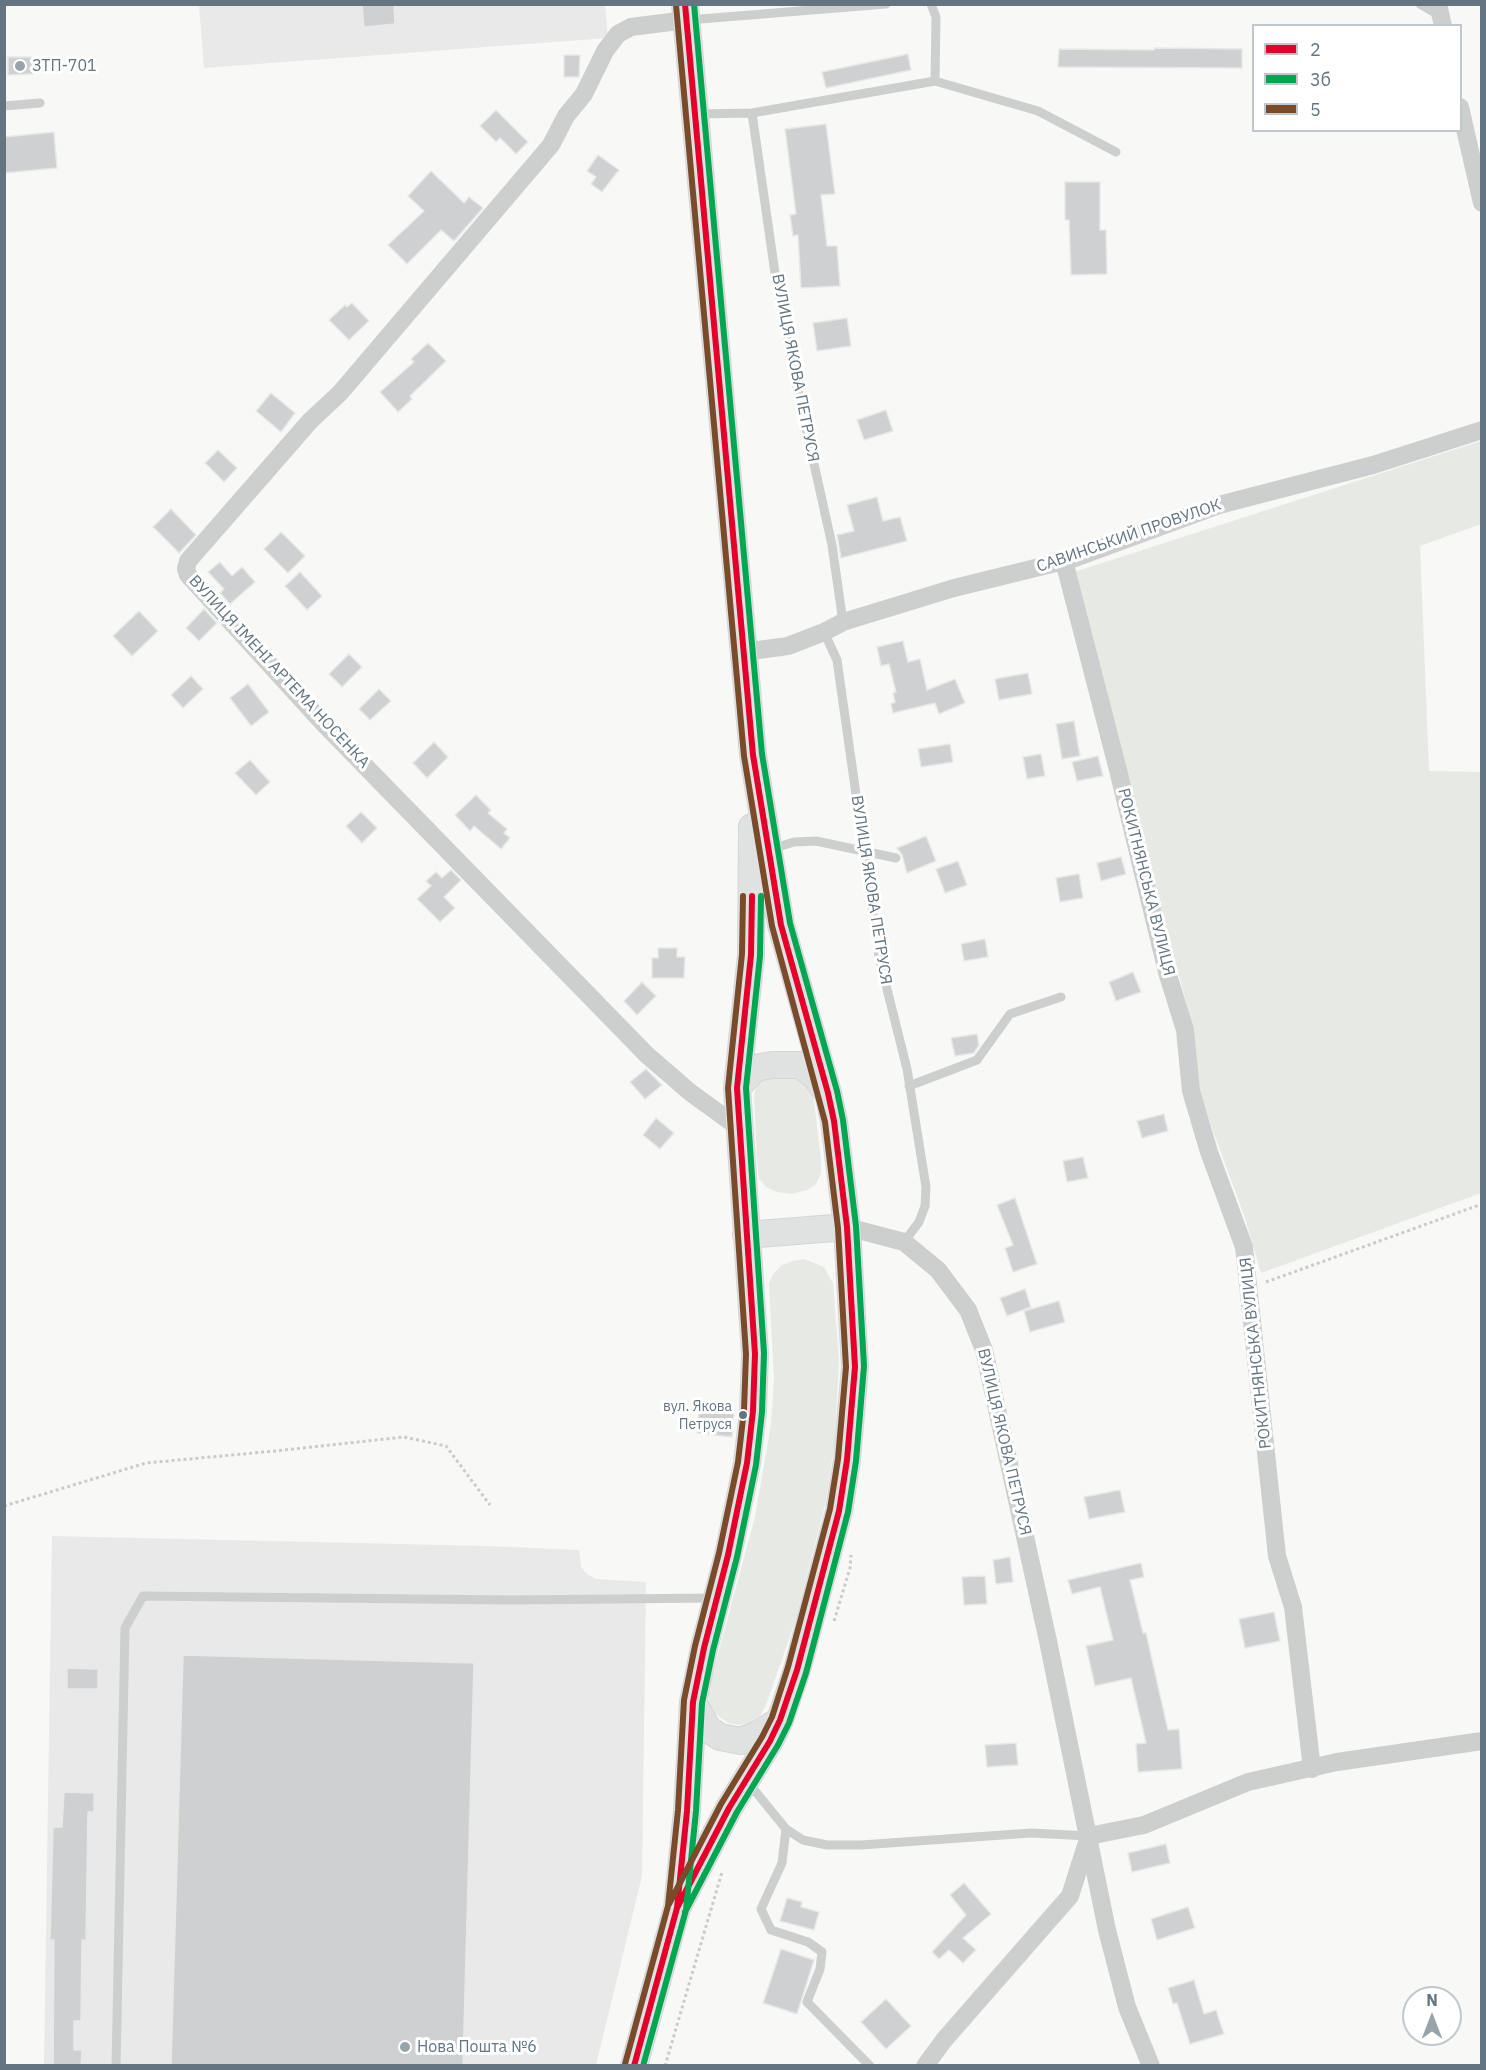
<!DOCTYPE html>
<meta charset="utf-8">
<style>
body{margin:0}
#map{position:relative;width:1486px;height:2070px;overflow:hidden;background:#f8f8f7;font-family:"IBM Plex Sans",sans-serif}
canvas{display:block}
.frame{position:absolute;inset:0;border:6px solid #647581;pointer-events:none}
.legend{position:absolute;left:1252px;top:24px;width:210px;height:108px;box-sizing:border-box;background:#fff;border:2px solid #c1c8cd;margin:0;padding:8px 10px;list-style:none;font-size:18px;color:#647581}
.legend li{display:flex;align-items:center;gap:12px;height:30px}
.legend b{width:30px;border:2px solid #c1c8cd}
.north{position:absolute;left:1402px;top:1986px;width:60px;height:60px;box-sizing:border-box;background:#fff;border:2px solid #c1c8cd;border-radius:50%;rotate:0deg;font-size:16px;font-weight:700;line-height:24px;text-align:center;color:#647581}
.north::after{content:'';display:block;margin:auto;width:21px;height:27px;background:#98a3aa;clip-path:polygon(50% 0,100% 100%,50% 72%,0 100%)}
</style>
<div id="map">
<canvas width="1486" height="2070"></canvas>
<div class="frame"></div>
<ul class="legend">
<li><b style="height:8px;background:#e4002b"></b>2</li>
<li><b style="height:8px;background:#00a651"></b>3б</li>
<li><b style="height:8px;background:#7a4b2a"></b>5</li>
</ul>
<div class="north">N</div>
</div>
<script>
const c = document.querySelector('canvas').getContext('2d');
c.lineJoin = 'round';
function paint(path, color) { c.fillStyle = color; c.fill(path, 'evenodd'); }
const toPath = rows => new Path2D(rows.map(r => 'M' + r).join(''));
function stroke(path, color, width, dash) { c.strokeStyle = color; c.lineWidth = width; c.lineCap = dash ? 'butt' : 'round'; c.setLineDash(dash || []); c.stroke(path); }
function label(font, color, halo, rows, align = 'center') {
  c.font = font + ' "IBM Plex Sans",sans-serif'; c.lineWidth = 6; c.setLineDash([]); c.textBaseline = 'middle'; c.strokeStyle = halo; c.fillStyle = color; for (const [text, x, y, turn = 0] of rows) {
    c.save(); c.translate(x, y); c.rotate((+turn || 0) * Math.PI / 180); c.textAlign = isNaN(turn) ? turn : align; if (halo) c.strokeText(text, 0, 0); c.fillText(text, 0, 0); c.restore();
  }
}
paint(toPath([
 [199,5,605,5,608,38,204,68],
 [52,1536,487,1546,579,1550,581,1567,587,1574,596,1579,646,1582,642,1876,596,2065,44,2066]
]), '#e8e9e8');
paint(toPath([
 [1481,441,1481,524,1420,546,1429,771,1481,772,1481,1193,1261,1273,1245,1218,1197,1087,1190,1017,1071,573],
 [800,1074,813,1093,821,1159,821,1173,816,1184,807,1190,792,1194,777,1192,766,1187,759,1179,757,1163,754,1096,756,1087,762,1079],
 [804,1259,824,1267,833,1283,839,1360,835,1440,826,1501,795,1622,766,1705,760,1716,750,1722,739,1725,728,1723,713,1712,709,1703,708,1691,755,1517,771,1424,774,1380,769,1283,774,1273,782,1265,793,1261]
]), '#e7eae4');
const building = toPath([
 [362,4,394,4,395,24,364,27,362,4],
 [1154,48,1242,49,1242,68,1058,67,1059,49,1154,50,1154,48],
 [908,54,911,70,826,88,822,72,908,54],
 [564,55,580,55,579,77,564,77,564,55],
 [8,57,32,57,33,74,8,75,8,57],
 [496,110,528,142,516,154,500,138,496,142,480,126,496,110],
 [826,124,835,194,821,195,827,246,837,246,840,286,801,288,798,235,793,236,790,215,796,214,785,129,826,124],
 [54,132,57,168,4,173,4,137,54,132],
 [598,155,619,170,602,192,591,184,596,177,587,171,598,155],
 [431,171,464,203,469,197,483,208,454,241,441,230,407,264,388,245,424,211,408,196,431,171],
 [1065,182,1100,182,1100,230,1106,230,1107,274,1071,275,1069,220,1065,220,1065,182],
 [352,303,369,321,349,340,329,320,345,305,347,307,352,303],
 [847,318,851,346,817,351,813,323,847,318],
 [428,343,446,361,410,396,412,399,398,412,380,392,414,362,411,359,428,343],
 [271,393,295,413,281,432,256,411,271,393],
 [886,410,893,431,864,440,857,420,886,410],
 [218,450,237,468,224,482,205,463,218,450],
 [877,497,883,521,900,517,907,541,841,558,837,535,854,531,847,505,877,497],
 [171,509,196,535,179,553,153,527,171,509],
 [281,532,305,556,288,573,264,549,281,532],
 [220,562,232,576,242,567,255,582,230,604,220,593,224,589,208,572,220,562],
 [300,572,322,596,307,610,285,586,300,572],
 [204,609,217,623,199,641,186,628,204,609],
 [139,611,158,631,132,656,113,636,139,611],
 [903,641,908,662,920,659,927,690,955,679,965,703,939,714,935,703,893,713,891,704,895,702,893,693,896,692,889,664,881,666,877,647,903,641],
 [349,654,362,667,342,687,329,674,349,654],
 [1028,673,1032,694,999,700,995,679,1028,673],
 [191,676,203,689,183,708,171,695,191,676],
 [248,684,269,712,251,726,230,698,248,684],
 [379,689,391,701,370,720,359,709,379,689],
 [1074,721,1080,756,1062,759,1056,724,1074,721],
 [434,742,448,757,427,778,413,763,434,742],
 [950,744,953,762,921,767,918,749,950,744],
 [1041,754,1045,776,1027,779,1023,757,1041,754],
 [1098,756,1103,776,1077,781,1072,762,1098,756],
 [250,760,270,782,256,795,235,773,250,760],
 [476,795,491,810,488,813,507,829,504,833,510,838,501,849,474,826,470,831,455,815,476,795],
 [361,812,377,828,362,843,346,826,361,812],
 [926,836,936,861,907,873,902,855,897,848,926,836],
 [1121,857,1126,874,1101,881,1097,863,1121,857],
 [958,861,967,885,945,893,936,869,958,861],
 [451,870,461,880,444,897,455,908,440,922,417,899,431,886,426,881,436,872,442,878,451,870],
 [1079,874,1083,898,1060,902,1056,878,1079,874],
 [985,939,988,957,964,961,961,944,985,939],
 [658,948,677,948,677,957,685,957,684,978,652,978,652,958,658,958,658,948],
 [1133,972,1141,992,1116,1001,1109,982,1133,972],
 [642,982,656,996,637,1015,624,1001,642,982],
 [977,1034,979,1045,974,1053,955,1056,951,1038,977,1034],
 [646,1069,662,1085,645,1099,630,1082,646,1069],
 [1164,1114,1168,1131,1142,1138,1137,1121,1164,1114],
 [656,1118,674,1133,660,1149,643,1135,656,1118],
 [1083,1157,1088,1178,1067,1182,1063,1161,1083,1157],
 [1015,1198,1037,1264,1013,1272,1005,1248,1013,1245,997,1205,1015,1198],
 [1025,1289,1031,1307,1007,1316,1000,1298,1025,1289],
 [1059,1301,1065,1322,1030,1332,1024,1311,1059,1301],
 [699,1411,734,1414,732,1437,697,1433,699,1411],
 [1120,1490,1125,1512,1089,1519,1084,1497,1120,1490],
 [1010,1557,1013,1582,996,1584,993,1560,1010,1557],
 [1141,1563,1144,1577,1130,1580,1143,1633,1146,1633,1168,1730,1179,1729,1182,1769,1138,1772,1136,1744,1146,1743,1131,1678,1095,1686,1086,1646,1113,1640,1100,1587,1072,1594,1068,1580,1141,1563],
 [985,1576,987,1604,964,1605,962,1577,985,1576],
 [1274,1612,1280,1641,1245,1648,1239,1619,1274,1612],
 [183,1655,474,1663,463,2066,171,2066,183,1655],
 [67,1668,98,1669,98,1689,67,1689,67,1668],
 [1016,1743,1018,1765,987,1767,985,1745,1016,1743],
 [64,1792,94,1793,94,1812,88,1812,86,1940,82,1940,81,2021,74,2021,74,2050,82,2050,81,2066,53,2066,54,1940,50,1940,53,1827,62,1827,64,1792],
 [1166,1844,1170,1863,1132,1872,1128,1853,1166,1844],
 [964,1883,991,1914,963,1938,976,1950,963,1963,949,1950,939,1959,932,1952,966,1915,950,1895,964,1883],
 [787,1898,802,1902,801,1907,819,1912,814,1930,780,1921,787,1898],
 [1188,1907,1195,1928,1157,1940,1151,1919,1188,1907],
 [781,1949,814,1960,797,2014,763,2003,781,1949],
 [1194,1980,1204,2014,1216,2010,1224,2034,1190,2044,1177,2003,1173,2004,1168,1988,1194,1980],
 [886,1999,911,2026,886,2049,861,2022,886,1999]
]);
paint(building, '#cfd0d1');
stroke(building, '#e8e8e6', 1.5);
const secondary = toPath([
 [737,1088,755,1068,772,1065,800,1065,815,1076,826,1091],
 [746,1235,847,1227],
 [693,1702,707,1728,720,1737,741,1741,760,1733,780,1720],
 [677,1908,729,1808,770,1741,780,1720,797,1670,839,1511,847,1460,855,1367,847,1227,834,1121,828,1093,781,925,753,755,685,4],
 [634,2066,677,1908,687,1811,693,1702,704,1648,728,1555,747,1463,753,1411,755,1354,737,1088,751,955,752,827]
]);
stroke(secondary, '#d4d5d6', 28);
stroke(toPath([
 [1266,1282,1482,1204],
 [4,1506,146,1463,275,1451,404,1437,446,1446,490,1505],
 [834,1621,850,1568,851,1555],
 [665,2066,722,1872]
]), '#cacbcc', 3, [3, 3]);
stroke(toPath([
 [931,4,936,17,935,81,1038,111,1116,152],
 [1420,4,1439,15],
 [688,20,886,4],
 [4,106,40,103],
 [752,113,776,280,791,360,832,545,843,622],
 [697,114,752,113,935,81],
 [824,632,837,660,879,957,907,1069,926,1187,925,1206,919,1222,904,1242],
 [771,849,794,842,816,841,896,858],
 [909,1086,977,1060,1010,1014,1061,997],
 [747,1781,786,1829,803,1840,827,1845,861,1845,1031,1833,1089,1836],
 [786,1829,782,1863,761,1909,771,1930,808,1942,822,1952,820,1969,807,2002,870,2066],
 [116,2066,125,1628,143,1596,511,1600,714,1598]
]), '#cdcece', 9);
stroke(toPath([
 [1438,4,1443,26],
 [686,20,631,27,618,34,605,51,584,94,566,116,551,145,340,393,310,421,188,561,186,569,188,575,324,724,647,1055,691,1093,738,1127],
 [1460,107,1482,203],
 [1064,561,1118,770,1167,972,1185,1030,1191,1091,1209,1152,1244,1247,1277,1556,1293,1607,1312,1769],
 [743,652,788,646,824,632,843,622,954,588,1072,559,1219,505,1373,465,1482,430],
 [847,1227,904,1242,938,1270,968,1310,984,1350,1048,1641,1107,1930,1127,2007,1151,2066],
 [925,2066,944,2040,1070,1896,1089,1836,1144,1825,1248,1782,1337,1762,1482,1741]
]), '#cdcece', 18);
stroke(secondary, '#e0e1e1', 26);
stroke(toPath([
 [677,1908,729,1808,770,1741,780,1720,797,1670,839,1511,847,1460,855,1367,847,1227,834,1121,828,1093,781,925,753,755,685,4],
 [634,2066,677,1908,687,1811,693,1702,704,1648,728,1555,747,1463,753,1411,755,1354,737,1088,751,955,752,896]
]), '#e4002b', 6);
stroke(toPath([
 [685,1912,737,1812,778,1745,789,1723,806,1673,848,1512,856,1461,864,1366,856,1226,843,1120,837,1091,790,923,762,754,694,4],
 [643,2066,686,1910,696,1811,702,1703,713,1650,737,1557,756,1465,762,1412,764,1353,746,1088,760,956,761,896]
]), '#00a651', 6);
stroke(toPath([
 [669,1904,721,1804,762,1737,772,1717,788,1667,830,1509,838,1459,846,1367,838,1228,825,1122,772,926,744,756,676,5],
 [625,2064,668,1906,678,1810,684,1700,695,1646,719,1553,738,1462,744,1410,746,1354,728,1088,742,954,743,896]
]), '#7a4b2a', 6);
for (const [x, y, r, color] of [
 [20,66,6,"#98a3aa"],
 [743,1415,5,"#647581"],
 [405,2047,6,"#98a3aa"]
]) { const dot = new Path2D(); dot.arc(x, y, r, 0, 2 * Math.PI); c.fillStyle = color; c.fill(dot); stroke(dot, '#fff', 2); }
label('14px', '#647581', '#fff', [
 ["вул. Якова",732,1407],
 ["Петруся",732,1425]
], 'right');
label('16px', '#647581', '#fff', [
 ["ЗТП-701",32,66],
 ["Нова Пошта №6",417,2047]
], 'left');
label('16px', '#647581', '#fff', [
 ["ВУЛИЦЯ ЯКОВА ПЕТРУСЯ",795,368,79],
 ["САВИНСЬКИЙ ПРОВУЛОК",1129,536,-19],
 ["ВУЛИЦЯ ІМЕНІ АРТЕМА НОСЕНКА",279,672,47],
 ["РОКИТНЯНСЬКА ВУЛИЦЯ",1146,882,76],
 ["ВУЛИЦЯ ЯКОВА ПЕТРУСЯ",871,890,81],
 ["РОКИТНЯНСЬКА ВУЛИЦЯ",1256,1353,-96],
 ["ВУЛИЦЯ ЯКОВА ПЕТРУСЯ",1004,1442,77]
]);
</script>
